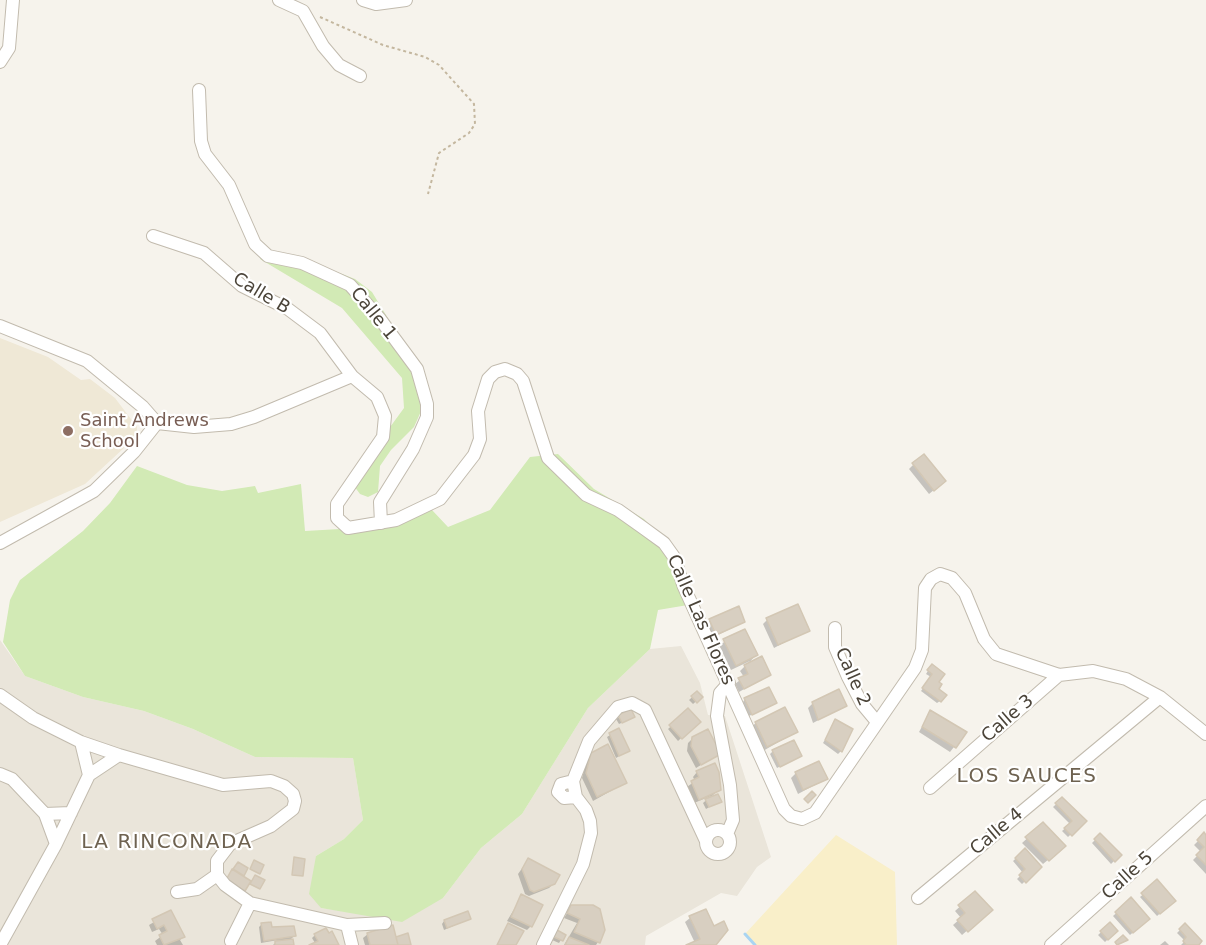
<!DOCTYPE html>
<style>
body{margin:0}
canvas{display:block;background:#f6f3ec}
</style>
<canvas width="1206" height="945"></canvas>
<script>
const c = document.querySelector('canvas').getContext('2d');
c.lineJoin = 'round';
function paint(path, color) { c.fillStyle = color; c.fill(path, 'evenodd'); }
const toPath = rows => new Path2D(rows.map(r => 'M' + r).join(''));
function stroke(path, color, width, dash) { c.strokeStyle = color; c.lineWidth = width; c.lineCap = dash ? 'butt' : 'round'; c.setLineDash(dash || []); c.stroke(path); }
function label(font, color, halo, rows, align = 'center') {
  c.font = font + ' "DejaVu Sans",sans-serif'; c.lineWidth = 4.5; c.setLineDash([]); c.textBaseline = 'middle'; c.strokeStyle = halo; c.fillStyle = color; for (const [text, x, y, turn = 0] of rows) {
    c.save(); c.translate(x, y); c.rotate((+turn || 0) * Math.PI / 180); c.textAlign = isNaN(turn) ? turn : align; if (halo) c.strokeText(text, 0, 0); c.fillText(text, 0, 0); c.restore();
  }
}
paint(toPath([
 [0,640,25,676,83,697,144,711,193,729,255,757,353,758,363,820,344,839,316,856,321,908,348,912,443,898,481,848,522,814,588,708,650,649,681,646,700,683,708,715,725,716,771,857,757,867,737,896,721,893,646,936,645,945,0,945]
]), '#eae5da');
paint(toPath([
 [0,338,48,357,81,380,90,379,115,398,137,427,137,436,85,484,0,522]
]), '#efe8d6');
paint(toPath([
 [266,251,303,259,355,279,372,292,420,371,422,409,414,427,391,450,380,466,378,492,368,497,360,494,354,486,355,475,404,408,402,378,342,308,260,259],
 [558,454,594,489,644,519,673,550,694,604,658,610,650,649,588,708,522,814,481,848,443,898,402,922,321,908,309,894,316,856,344,839,363,820,353,758,255,757,193,729,144,711,83,697,25,676,3,642,10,600,20,580,83,531,110,503,137,466,187,485,222,491,255,486,258,493,301,484,305,531,375,527,432,510,448,527,490,510,530,457]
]), '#d2eab5');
paint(toPath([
 [836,835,895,872,897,945,755,945,745,934]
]), '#f9efc9');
paint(toPath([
 [913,465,940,485,929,494,909,469],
 [710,620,744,622,712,638,706,625],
 [767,620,808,630,774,648,763,624],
 [744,631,756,655,747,665,769,675,739,692,735,684,744,677,740,671,750,661,731,670,719,645],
 [929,669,937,682,940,701,937,703,921,691,931,677,926,674],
 [697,693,701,697,693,704,689,700],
 [745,699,775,703,749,716,743,702],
 [813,703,845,706,813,723,808,708],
 [688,711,698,722,678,741,668,729],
 [930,712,965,733,950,752,919,732],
 [619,717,630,719,619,724,616,719],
 [836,721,841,751,838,754,823,743],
 [756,723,796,732,763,751,751,727],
 [618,730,628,751,616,758,607,737],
 [693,738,719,754,696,768,687,751,688,743],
 [773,751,800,756,777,768,770,754],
 [592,754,625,783,593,801,582,778,587,759],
 [697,772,719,789,709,799,720,801,706,809,703,803,711,796,694,803,687,787,695,781,693,777],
 [796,773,826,779,798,794,791,778],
 [1062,799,1085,821,1068,837,1062,831,1070,824,1053,807],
 [1043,824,1060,850,1043,864,1022,843],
 [1100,835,1120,855,1111,864,1092,843],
 [1204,835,1206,837,1206,874,1193,860,1201,852,1194,845],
 [1025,850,1040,867,1022,884,1017,879,1023,873,1013,861],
 [528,860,554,883,549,888,529,896,525,894,518,874],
 [1157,882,1174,901,1157,916,1140,897],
 [975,893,986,914,962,935,953,925,961,918,955,911],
 [522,896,531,926,527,930,507,921],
 [1131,900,1148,919,1130,935,1113,916],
 [571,907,598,942,596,945,564,945,577,923,564,918],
 [171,912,183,937,180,940,183,945,157,945,155,941,163,935,159,929,152,932,149,925],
 [690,918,715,945,690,945,695,943,685,922],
 [469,919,444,930,442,924,444,921],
 [262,924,294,936,289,941,293,945,273,945,278,940,261,943,259,927],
 [1110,924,1116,931,1105,942,1098,935],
 [1185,925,1196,945,1181,945,1185,941,1177,933],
 [558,932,564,935,559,943,552,940],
 [368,934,397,938,410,945,365,945,363,938],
 [315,935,337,945,312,945,315,943,312,938],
 [1165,941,1169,945,1160,945]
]), '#0003');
stroke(toPath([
 [745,934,755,945]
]), '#a9d4f2', 3);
const building = toPath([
 [924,454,946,481,934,491,912,463,924,454],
 [798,604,810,631,778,645,766,618,798,604],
 [739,606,745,622,716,635,709,619,739,606],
 [745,629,758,655,736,666,723,639,745,629],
 [762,656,771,675,744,689,738,678,748,674,744,665,762,656],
 [932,664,945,674,939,682,942,684,939,689,947,695,941,702,922,688,932,674,927,670,932,664],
 [769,687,777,703,752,715,744,698,769,687],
 [839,689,847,706,818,720,812,702,839,689],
 [697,691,703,697,697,703,691,696,697,691],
 [785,707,798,732,767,747,755,722,785,707],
 [688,708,701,722,682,739,669,725,688,708],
 [631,709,635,717,622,723,618,715,631,709],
 [930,710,967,732,956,748,922,727,930,710],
 [835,719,853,729,842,752,825,740,835,719],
 [619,728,630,751,619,756,609,733,619,728],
 [708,729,721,754,701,765,691,746,692,737,708,729],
 [794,740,802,756,780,767,772,750,794,740],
 [608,744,627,783,597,797,586,773,591,753,608,744],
 [819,761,828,779,803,790,795,772,819,761],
 [715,763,719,772,721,790,699,800,691,781,699,777,696,771,715,763],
 [812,791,816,795,808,803,804,799,812,791],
 [718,794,722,802,709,807,705,799,718,794],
 [1062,797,1087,821,1072,836,1064,828,1072,821,1055,803,1062,797],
 [1043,822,1066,846,1049,861,1025,837,1043,822],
 [1204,832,1206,835,1206,865,1196,855,1204,847,1197,840,1204,832],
 [1100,833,1122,855,1115,862,1094,839,1100,833],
 [1025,848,1042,867,1026,883,1019,875,1025,869,1015,858,1025,848],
 [294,857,305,859,303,876,292,875,294,857],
 [528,858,560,875,555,884,534,892,530,890,522,869,528,858],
 [254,860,264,865,260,874,250,869,254,860],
 [238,862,248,868,244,876,233,869,238,862],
 [232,869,251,881,245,891,226,880,232,869],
 [255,875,265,880,260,889,250,884,255,875],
 [1157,879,1176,901,1160,914,1141,893,1157,879],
 [975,891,993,910,968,932,957,920,965,913,958,905,975,891],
 [521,894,543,905,532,927,511,917,521,894],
 [1131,897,1150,919,1133,933,1115,912,1131,897],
 [571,905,593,905,600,909,605,930,600,943,574,932,580,919,567,913,571,905],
 [706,909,714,926,724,921,728,930,716,945,686,945,700,939,689,916,706,909],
 [171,910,185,937,164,945,159,935,167,931,164,925,157,929,152,919,171,910],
 [468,911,471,919,447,928,444,920,468,911],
 [271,922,272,927,294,926,296,936,264,941,261,923,271,922],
 [1110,922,1118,931,1108,940,1100,931,1110,922],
 [508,923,524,931,516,945,497,945,508,923],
 [1185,923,1202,941,1199,945,1186,945,1183,941,1186,937,1179,929,1185,923],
 [393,925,398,945,370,945,367,933,393,925],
 [326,928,329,933,332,931,339,945,309,945,318,941,314,934,326,928],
 [557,930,566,935,563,941,554,937,557,930],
 [408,933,411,945,398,945,396,937,408,933],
 [1123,935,1128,940,1117,945,1115,942,1123,935],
 [569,937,589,945,565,945,569,937],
 [293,939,294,945,275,945,275,941,293,939]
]);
paint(building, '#d8cfc1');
stroke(building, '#d3c7b4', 1.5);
const street = toPath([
 [279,0,303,11,323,46,339,65,360,76],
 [363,0,376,4,406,0],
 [0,62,9,48,13,0],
 [199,90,201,141,205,154,229,185,255,244,268,256,302,263,350,285,380,319,417,369,427,404,427,417,413,449,380,502,381,523],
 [153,236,204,253,242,286,288,309,320,333,352,376,377,397,385,416,383,437,337,504,337,518,348,528,396,520,440,499,474,455,480,439,478,411,488,379,495,372,505,369,517,374,523,381,548,458,586,495,618,510,642,527,664,543,674,557,684,587,784,809,791,816,802,819,815,813,915,668,922,650,925,588,931,579,940,574,952,578,965,593,984,639,996,654,1059,675,1093,671,1126,679,1160,697,1206,734],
 [0,326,87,361,143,407,157,423],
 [0,543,94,491,134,452,157,423,194,427,231,424,254,417,352,376],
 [835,628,835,647,848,677,862,704,877,722],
 [0,695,33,718,81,742,119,755,223,785,271,781,284,786,293,794,295,801,293,809,271,826,230,844,217,861,217,875,225,885,250,903,347,925,352,945],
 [81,742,89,775],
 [0,774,12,779,45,814,71,813],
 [573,781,561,784,558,792,564,798,576,797],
 [930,788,1059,675],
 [45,814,56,844],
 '706 842a12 12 0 1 1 24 0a12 12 0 1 1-24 0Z',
 [727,834,733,820,730,785,717,716,720,693,729,683],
 [177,892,197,889,217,875],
 [918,898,1160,697],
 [347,925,385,923],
 [231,941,250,903],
 [0,945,56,844,89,775,119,755],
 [543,945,583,864,591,833,590,821,586,810,576,797,573,781,589,741,618,707,632,703,645,710,706,841],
 [1051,945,1206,806]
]);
stroke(street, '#c2bbae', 14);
stroke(toPath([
 [320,17,383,45,425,57,439,65,474,104,475,124,469,133,439,153,428,194]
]), '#c4b79f', 2, [3, 3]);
stroke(street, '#fff', 12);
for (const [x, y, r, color] of [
 [68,431,6,"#8d6e63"]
]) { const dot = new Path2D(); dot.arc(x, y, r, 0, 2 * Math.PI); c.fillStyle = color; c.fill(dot); stroke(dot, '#fff', 2); }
label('18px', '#4b4439', '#fff', [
 ["Calle B",261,294,31],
 ["Calle 1",373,314,51],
 ["Calle Las Flores",700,620,66],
 ["Calle 2",852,677,66],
 ["Calle 3",1008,719,-41],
 ["Calle 4",997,832,-40],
 ["Calle 5",1128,876,-42]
]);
label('18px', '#785e54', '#fff', [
 ["Saint Andrews",80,421],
 ["School",80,442]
], 'left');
c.letterSpacing = '1.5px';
label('20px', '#6e6250', '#fff', [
 ["LOS SAUCES",1027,777],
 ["LA RINCONADA",167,843]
]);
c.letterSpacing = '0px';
</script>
